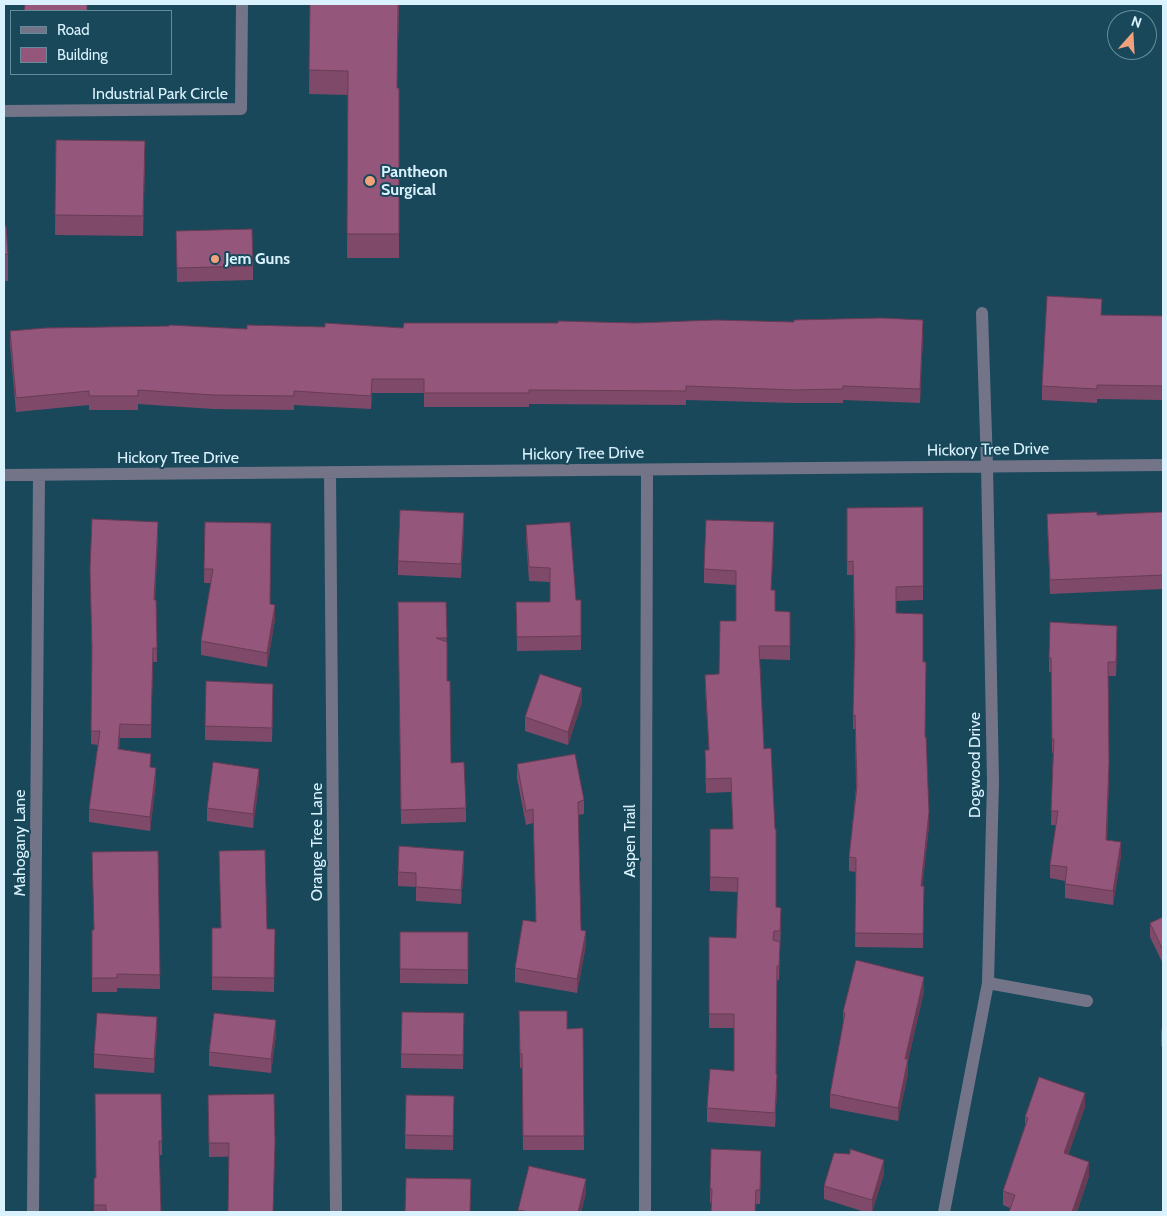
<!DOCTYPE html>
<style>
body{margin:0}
#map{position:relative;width:1167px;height:1216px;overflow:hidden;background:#18485a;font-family:Cabin,sans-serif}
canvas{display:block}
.frame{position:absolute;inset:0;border:5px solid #daf2fd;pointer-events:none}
.legend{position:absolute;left:10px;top:10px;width:162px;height:65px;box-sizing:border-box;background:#18485a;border:1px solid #668c9b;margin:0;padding:6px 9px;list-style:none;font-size:15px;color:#daf2fd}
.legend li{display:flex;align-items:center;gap:10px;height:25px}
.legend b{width:25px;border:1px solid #668c9b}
.north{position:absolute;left:1107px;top:10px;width:50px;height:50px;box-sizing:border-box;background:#18485a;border:1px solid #668c9b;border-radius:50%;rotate:19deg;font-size:14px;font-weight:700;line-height:20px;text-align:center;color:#daf2fd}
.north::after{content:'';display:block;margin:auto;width:18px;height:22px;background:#f1a17c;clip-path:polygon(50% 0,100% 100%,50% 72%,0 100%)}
</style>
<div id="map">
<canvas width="1167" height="1216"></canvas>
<div class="frame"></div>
<ul class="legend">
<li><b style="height:6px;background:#747489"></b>Road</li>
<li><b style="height:14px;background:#94567a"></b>Building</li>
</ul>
<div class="north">N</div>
</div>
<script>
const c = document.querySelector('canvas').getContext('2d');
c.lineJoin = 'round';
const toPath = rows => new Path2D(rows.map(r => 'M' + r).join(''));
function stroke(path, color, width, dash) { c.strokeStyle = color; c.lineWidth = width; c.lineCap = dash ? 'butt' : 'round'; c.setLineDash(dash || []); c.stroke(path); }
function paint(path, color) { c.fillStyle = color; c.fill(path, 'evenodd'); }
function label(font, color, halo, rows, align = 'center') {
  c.font = font + ' Cabin,sans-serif'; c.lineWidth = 4; c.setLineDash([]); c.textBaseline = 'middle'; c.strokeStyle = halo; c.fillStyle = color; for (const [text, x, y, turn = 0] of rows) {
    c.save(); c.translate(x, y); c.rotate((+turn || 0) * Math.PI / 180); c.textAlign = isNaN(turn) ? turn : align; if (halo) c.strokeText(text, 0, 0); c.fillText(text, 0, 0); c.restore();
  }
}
stroke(toPath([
 [4,111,241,109,242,4],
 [330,472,336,1212],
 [4,475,1163,465],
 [988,983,1087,1001],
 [33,1212,39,475],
 [645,1212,647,470],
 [944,1212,988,983,993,782,987,466,982,313]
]), '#747489', 12);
paint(toPath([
 [310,4,399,4,397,88,399,88,399,258,347,258,348,95,309,94],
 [56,140,145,162,143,236,55,235],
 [4,226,8,254,8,281,4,281],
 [176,231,253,266,253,280,177,282],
 [1101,315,1163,316,1163,400,1097,399,1097,403,1042,400,1042,386],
 [325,327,923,334,920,403,843,400,843,403,794,403,686,400,686,405,529,404,529,407,424,407,424,393,372,393,371,409,294,405,294,410,213,409,138,404,138,410,89,410,89,405,16,412,10,345,10,331,247,329],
 [923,507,923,600,896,601,896,613,923,662,925,737,929,826,922,886,924,886,923,948,855,947,856,872,849,871,849,857,856,788,855,729,853,729,854,644,853,575,847,575,847,508],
 [1163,512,1163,589,1050,594,1047,514,1097,515],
 [205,522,270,604,275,619,267,667,201,655,201,641,211,583,204,583],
 [526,525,576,600,581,600,581,650,517,651,516,602,550,602,550,582,529,581,526,539],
 [464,527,461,578,398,575,398,561],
 [158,536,155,600,156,600,157,662,153,662,151,738,120,738,119,750,151,767,156,782,150,831,89,822,89,809,98,745,91,744,92,657,90,569],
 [774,536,771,590,775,611,790,612,790,660,759,659,764,749,776,907,781,922,779,980,777,980,776,1074,777,1088,775,1127,707,1122,707,1108,734,1071,734,1028,709,1028,709,937,736,938,738,892,710,891,710,829,733,829,731,792,706,793,705,764,705,750,709,750,705,689,705,675,719,674,736,621,736,585,704,583,704,569],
 [398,602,446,602,447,681,451,763,466,808,466,822,401,824],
 [1117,640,1116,676,1108,676,1109,776,1107,840,1121,856,1113,905,1065,898,1065,881,1050,878,1050,865,1056,825,1051,825,1053,753,1052,753,1051,672,1049,672,1049,658],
 [273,698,272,742,205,740,205,726],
 [582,702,568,745,525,731,525,717],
 [517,764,584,800,584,814,578,815,581,930,586,945,577,993,515,982,515,968,536,922,533,823,526,825,517,778],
 [259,782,253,828,207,821,207,808],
 [158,851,160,989,117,988,117,992,92,992,92,930,93,930],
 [464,864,461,904,416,901,416,887,398,886,398,872],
 [1163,917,1163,964,1150,937,1150,923],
 [212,928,275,929,274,992,212,990],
 [400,932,468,932,468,984,400,983],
 [924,991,908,1061,908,1073,898,1121,830,1108,830,1094,843,1025,843,1012],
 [519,1011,567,1029,583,1028,584,1150,523,1150,522,1068,520,1068],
 [1163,1025,1163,1047,1161,1046,1161,1032],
 [464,1027,463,1069,401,1068,401,1054],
 [157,1031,154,1073,94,1068,94,1054],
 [276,1034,271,1073,209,1066,209,1052],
 [161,1094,162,1155,159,1155,161,1212,94,1212,94,1178,96,1178],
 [208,1095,275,1156,209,1157],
 [406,1095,454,1110,453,1150,405,1149],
 [1085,1107,1068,1155,1089,1176,1077,1212,1009,1212,1010,1208,1003,1205,1003,1191,1025,1126,1025,1117],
 [761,1165,760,1204,710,1203,710,1189],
 [884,1174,872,1212,865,1212,824,1199,824,1186],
 [586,1193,581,1212,518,1212,518,1210]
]), '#7f4a69');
paint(toPath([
 [923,320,923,334,920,403,920,389],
 [372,379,372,393,371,409,371,396],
 [464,513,464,527,461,578,461,564],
 [158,522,158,536,154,614,154,600],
 [774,522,774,536,771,604,771,590],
 [275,605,275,619,267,667,267,653],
 [1117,626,1117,640,1116,676,1116,662],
 [582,688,582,702,568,745,568,732],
 [120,724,120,738,118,763,118,749],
 [1109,762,1109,776,1106,854,1106,840],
 [156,768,156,782,150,831,150,817],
 [259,769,259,782,253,828,253,814],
 [929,812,929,826,921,900,921,886],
 [1121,842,1121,856,1113,905,1113,891],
 [464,851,464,864,461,904,461,890],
 [586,931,586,945,577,993,577,979],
 [924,977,924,991,908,1061,908,1073,898,1121,898,1108,905,1059],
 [157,1017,157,1031,154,1073,154,1059],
 [276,1020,276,1034,271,1073,271,1059],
 [777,1074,777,1088,775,1127,775,1113],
 [1085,1093,1085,1107,1064,1167,1064,1153],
 [884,1160,884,1174,872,1212,872,1200],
 [1089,1162,1089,1176,1077,1212,1072,1212],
 [586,1179,586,1193,581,1212,578,1212]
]), '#683c55');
const building = toPath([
 [25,4,87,4,87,11,24,11,25,4],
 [310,4,398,4,397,88,399,88,399,234,347,234,348,71,309,70,310,4],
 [56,140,145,141,143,216,55,215,56,140],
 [4,226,6,226,8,254,4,255,4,226],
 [252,229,253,266,177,268,176,231,252,229],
 [1047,296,1102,299,1101,315,1163,316,1163,386,1097,385,1097,389,1042,386,1047,296],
 [882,318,923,320,920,389,843,386,843,389,794,390,686,386,686,391,529,390,529,393,424,393,424,379,372,379,371,396,294,391,294,396,213,395,138,390,138,396,89,396,89,391,16,398,10,331,45,328,169,326,169,325,247,329,247,325,325,327,325,323,403,328,404,323,558,323,558,321,635,323,716,320,794,322,794,320,882,318],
 [923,507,923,586,896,587,896,613,923,614,923,662,926,662,925,737,926,737,929,812,921,886,924,886,923,934,855,933,856,858,849,857,857,786,855,715,853,715,855,638,853,561,847,562,847,508,923,507],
 [400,510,464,513,461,564,398,561,400,510],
 [1097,512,1097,515,1163,512,1163,575,1050,580,1047,514,1097,512],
 [92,519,158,522,154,600,156,600,157,648,153,648,151,725,120,724,118,749,151,754,150,767,156,768,150,817,89,809,100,731,91,731,92,648,90,569,92,519],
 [706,520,774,522,771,590,775,590,775,611,790,612,790,646,759,646,764,749,771,748,775,829,776,829,776,907,781,908,780,931,774,931,773,940,780,942,779,966,777,966,776,1074,777,1074,775,1113,707,1108,710,1069,734,1071,734,1014,709,1014,709,937,736,938,738,878,710,877,710,829,733,829,731,778,706,779,705,750,709,750,705,675,719,674,720,621,736,621,736,571,704,569,706,520],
 [205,522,271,523,270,604,275,605,267,653,201,641,213,569,204,569,205,522],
 [570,522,576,600,581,600,581,636,517,637,516,602,550,602,550,568,529,567,526,525,570,522],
 [398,602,446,602,447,638,436,638,447,642,447,681,450,681,451,763,464,762,466,808,401,810,398,602],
 [1050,622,1117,626,1116,662,1108,662,1109,762,1106,840,1121,842,1113,891,1065,884,1067,867,1050,865,1058,811,1051,811,1054,739,1052,739,1051,658,1049,658,1050,622],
 [540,674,582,688,568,732,525,717,540,674],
 [206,681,273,684,272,728,205,726,206,681],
 [575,754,584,800,578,802,581,930,586,931,577,979,515,968,523,920,536,922,533,809,526,811,517,764,575,754],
 [213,762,259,769,253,814,207,808,213,762],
 [399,846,464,851,461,890,416,887,416,873,398,872,399,846],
 [265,850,267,929,275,929,274,978,212,977,212,928,221,928,219,851,265,850],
 [158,851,160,975,117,974,117,978,92,978,92,930,94,930,92,852,158,851],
 [1163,917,1163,950,1150,923,1163,917],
 [400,932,468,932,468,970,400,969,400,932],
 [856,960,924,977,905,1059,908,1059,898,1108,830,1094,845,1013,843,1012,856,960],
 [519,1011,567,1011,567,1029,583,1028,584,1136,523,1136,522,1054,520,1054,519,1011],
 [402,1012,464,1013,463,1055,401,1054,402,1012],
 [97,1013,157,1017,154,1059,94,1054,97,1013],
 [214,1013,276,1020,271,1059,209,1052,214,1013],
 [1163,1025,1163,1033,1161,1032,1163,1025],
 [1039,1077,1085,1093,1064,1153,1089,1162,1072,1212,1009,1212,1015,1195,1003,1191,1028,1118,1025,1117,1039,1077],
 [95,1094,161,1094,162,1141,159,1141,161,1212,106,1212,106,1205,94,1205,94,1178,96,1178,95,1094],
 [274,1094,275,1142,273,1212,228,1212,229,1143,209,1143,208,1095,274,1094],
 [406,1095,454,1096,453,1136,405,1135,406,1095],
 [711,1149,761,1151,760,1190,756,1190,755,1212,711,1212,712,1189,710,1189,711,1149],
 [850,1149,884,1160,872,1200,824,1186,834,1153,850,1154,850,1149],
 [529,1166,586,1179,578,1212,529,1212,518,1210,529,1166],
 [406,1178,471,1179,470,1212,405,1212,406,1178]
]);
paint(building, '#94567a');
stroke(building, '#683c55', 1);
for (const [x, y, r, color] of [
 [370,181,6,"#f1a17c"],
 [215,259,5,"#f1a17c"]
]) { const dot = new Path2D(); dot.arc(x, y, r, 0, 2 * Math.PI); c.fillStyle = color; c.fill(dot); stroke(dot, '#18485a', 2); }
label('16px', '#daf2fd', '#18485a', [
 ["Industrial Park Circle",160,94],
 ["Hickory Tree Drive",988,450,-1],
 ["Hickory Tree Drive",583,454,-1],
 ["Hickory Tree Drive",178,458],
 ["Dogwood Drive",975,765,-90],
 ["Aspen Trail",630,841,-90],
 ["Orange Tree Lane",317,842,-90],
 ["Mahogany Lane",20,843,-90]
]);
label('bold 16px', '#daf2fd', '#18485a', [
 ["Pantheon",381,172],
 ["Surgical",381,190],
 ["Jem Guns",225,259]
], 'left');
</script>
